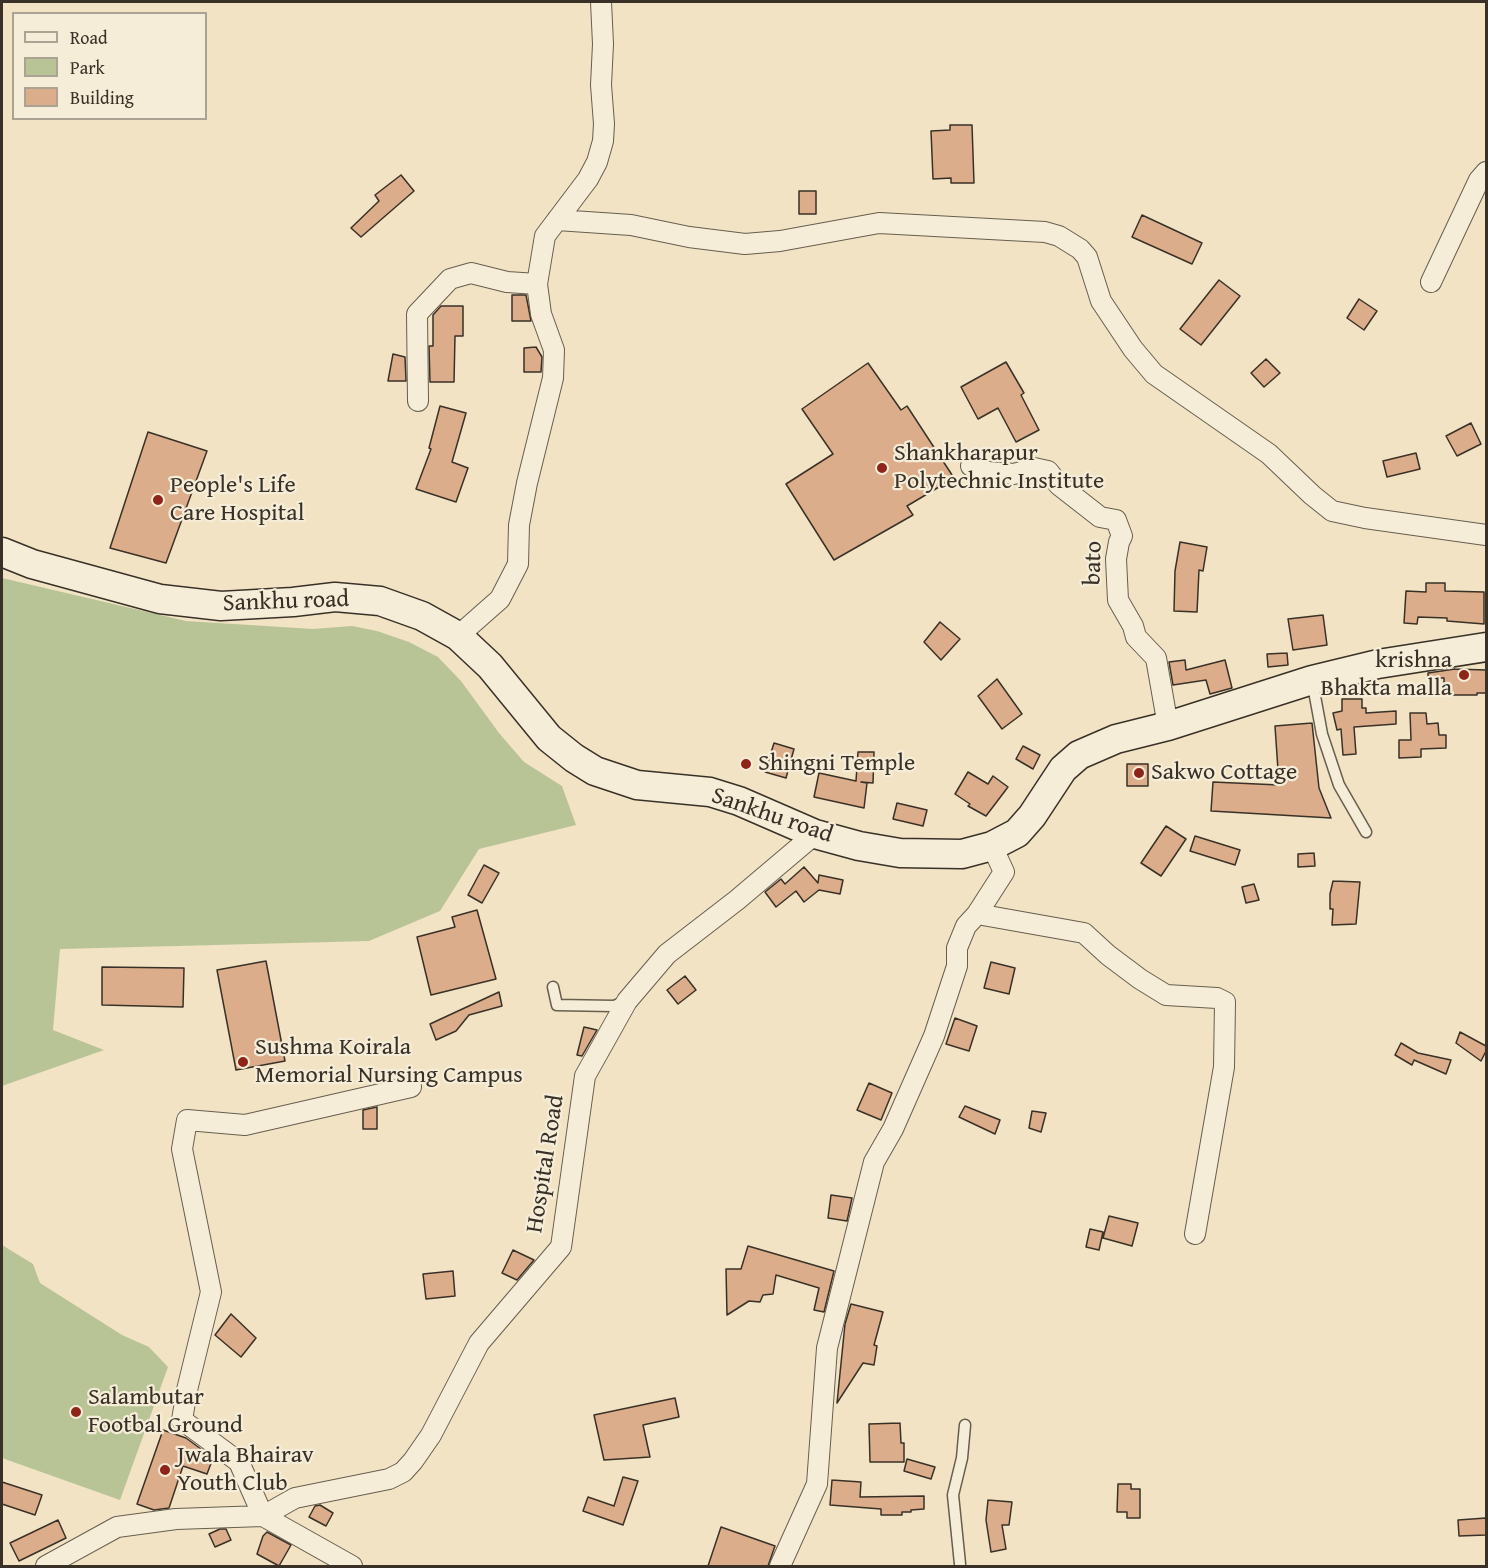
<!DOCTYPE html>
<style>
body{margin:0}
#map{position:relative;width:1488px;height:1568px;overflow:hidden;background:#f1e3c4;font-family:"Gentium Book Plus",serif}
canvas{display:block}
.frame{position:absolute;inset:0;border:3px solid #393127;pointer-events:none}
.legend{position:absolute;left:12px;top:12px;width:195px;height:108px;box-sizing:border-box;background:#f6edd9;border:2px solid #aaa292;margin:0;padding:8px 10px;list-style:none;font-size:18px;color:#393127}
.legend li{display:flex;align-items:center;gap:12px;height:30px}
.legend b{width:30px;border:2px solid #aaa292}
</style>
<div id="map">
<canvas width="1488" height="1568"></canvas>
<div class="frame"></div>
<ul class="legend">
<li><b style="height:8px;background:#f6edd9"></b>Road</li>
<li><b style="height:16px;background:#b8c496"></b>Park</li>
<li><b style="height:16px;background:#dcad8a"></b>Building</li>
</ul>
</div>
<script>
const c = document.querySelector('canvas').getContext('2d');
c.lineJoin = 'round';
function paint(path, color) { c.fillStyle = color; c.fill(path, 'evenodd'); }
const toPath = rows => new Path2D(rows.map(r => 'M' + r).join(''));
function stroke(path, color, width, dash) { c.strokeStyle = color; c.lineWidth = width; c.lineCap = dash ? 'butt' : 'round'; c.setLineDash(dash || []); c.stroke(path); }
function label(font, color, halo, rows, align = 'center') {
  c.font = font + ' "Gentium Book Plus",serif'; c.lineWidth = 4.5; c.setLineDash([]); c.textBaseline = 'middle'; c.strokeStyle = halo; c.fillStyle = color; for (const [text, x, y, turn = 0] of rows) {
    c.save(); c.translate(x, y); c.rotate((+turn || 0) * Math.PI / 180); c.textAlign = isNaN(turn) ? turn : align; if (halo) c.strokeText(text, 0, 0); c.fillText(text, 0, 0); c.restore();
  }
}
paint(toPath([
 [2,578,186,621,313,629,352,626,377,631,409,642,438,657,461,681,499,733,524,762,562,786,576,825,479,849,440,911,369,941,60,949,53,1030,104,1050,2,1086],
 [2,1245,33,1264,40,1283,122,1335,149,1347,168,1367,120,1500,2,1458]
]), '#b8c496');
const building = toPath([
 [950,125,972,125,974,183,951,183,951,178,933,179,931,131,950,130,950,125],
 [401,175,414,191,361,237,351,228,379,201,375,195,401,175],
 [799,191,816,191,816,214,799,214,799,191],
 [1142,215,1202,243,1192,264,1132,237,1142,215],
 [1219,280,1240,296,1201,345,1180,329,1219,280],
 [512,295,526,295,531,321,512,321,512,295],
 [1359,299,1377,311,1364,330,1347,318,1359,299],
 [441,306,463,306,463,336,455,336,454,382,430,382,429,346,433,346,433,315,441,306],
 [536,347,542,357,541,372,524,372,524,348,536,347],
 [393,354,405,357,406,381,388,381,393,354],
 [1266,359,1280,373,1264,387,1251,373,1266,359],
 [1006,362,1024,393,1021,395,1039,430,1016,442,998,408,978,419,961,387,1006,362],
 [868,363,901,410,907,406,954,478,907,506,913,515,834,560,786,484,833,454,802,409,868,363],
 [440,406,466,413,452,462,468,468,456,502,416,489,431,449,429,448,440,406],
 [1471,423,1481,444,1457,456,1446,436,1471,423],
 [148,432,207,451,166,563,110,548,148,432],
 [1416,453,1420,469,1387,477,1383,461,1416,453],
 [1180,542,1207,547,1203,571,1199,570,1197,612,1174,611,1175,571,1180,542],
 [1426,583,1445,583,1445,591,1484,592,1484,624,1447,621,1447,618,1418,617,1417,624,1404,623,1406,591,1426,592,1426,583],
 [1323,615,1327,645,1293,650,1288,619,1323,615],
 [940,622,960,639,941,660,924,642,940,622],
 [1287,653,1288,665,1268,667,1267,654,1287,653],
 [1185,660,1186,670,1225,660,1232,688,1210,694,1206,680,1173,685,1169,662,1185,660],
 [1455,669,1486,670,1486,693,1477,693,1477,695,1444,695,1444,678,1428,678,1428,673,1455,669],
 [997,679,1022,714,1002,729,978,696,997,679],
 [1342,699,1362,699,1362,708,1366,708,1366,713,1396,711,1396,724,1354,727,1356,754,1343,755,1341,729,1337,730,1333,713,1342,711,1342,699],
 [1410,713,1426,713,1427,724,1438,723,1439,735,1446,735,1446,748,1421,749,1421,757,1399,758,1399,740,1411,740,1410,713],
 [1312,723,1319,788,1331,818,1211,811,1213,782,1279,785,1275,726,1312,723],
 [774,743,794,749,786,778,765,772,774,743],
 [1023,746,1040,755,1033,769,1016,759,1023,746],
 [858,752,874,752,873,783,861,782,867,783,864,808,814,797,819,773,856,781,858,752],
 [1127,764,1148,764,1148,786,1127,786,1127,764],
 [968,772,988,784,993,776,1008,787,986,816,968,806,970,804,955,794,968,772],
 [897,803,927,810,923,826,893,819,897,803],
 [1166,826,1186,839,1161,876,1141,863,1166,826],
 [1195,836,1240,850,1235,865,1190,851,1195,836],
 [1314,853,1315,866,1298,867,1298,854,1314,853],
 [484,865,499,873,482,903,468,895,484,865],
 [804,867,818,883,819,875,843,880,840,894,819,890,804,902,796,891,776,907,765,892,781,879,785,884,804,867],
 [1333,881,1360,882,1356,924,1332,925,1333,909,1330,909,1330,894,1333,881],
 [1254,884,1259,900,1246,903,1242,887,1254,884],
 [477,910,496,979,431,995,417,937,455,927,452,917,477,910],
 [266,961,285,1061,236,1070,217,970,266,961],
 [991,962,1015,968,1009,994,984,988,991,962],
 [102,967,184,968,183,1007,102,1005,102,967],
 [685,976,696,990,678,1004,667,990,685,976],
 [499,992,502,1006,469,1015,456,1031,436,1040,430,1024,499,992],
 [955,1018,977,1026,969,1051,946,1044,955,1018],
 [584,1027,597,1030,582,1056,577,1055,584,1027],
 [1460,1032,1486,1046,1486,1051,1481,1061,1456,1043,1460,1032],
 [1401,1043,1418,1053,1451,1060,1446,1074,1414,1060,1412,1065,1395,1055,1401,1043],
 [869,1083,892,1093,881,1120,857,1110,869,1083],
 [965,1106,1000,1120,995,1134,959,1117,965,1106],
 [377,1107,377,1129,363,1129,363,1110,377,1107],
 [1032,1111,1046,1113,1041,1132,1029,1128,1032,1111],
 [831,1195,852,1198,847,1221,828,1218,831,1195],
 [1109,1216,1138,1223,1132,1246,1103,1238,1109,1216],
 [1090,1229,1103,1232,1099,1250,1086,1247,1090,1229],
 [748,1246,834,1271,824,1312,814,1310,819,1288,776,1275,773,1294,763,1295,760,1302,749,1301,727,1315,726,1269,741,1269,748,1246],
 [513,1250,534,1260,517,1280,502,1273,513,1250],
 [453,1271,455,1296,426,1299,423,1274,453,1271],
 [851,1304,883,1312,874,1345,877,1346,874,1365,863,1363,837,1403,845,1324,851,1304],
 [231,1314,256,1338,241,1357,215,1335,231,1314],
 [675,1398,679,1417,643,1425,650,1457,604,1460,594,1415,675,1398],
 [900,1423,901,1443,904,1443,904,1462,870,1462,869,1424,900,1423],
 [163,1430,186,1438,213,1458,207,1474,183,1466,169,1508,154,1510,137,1504,163,1430],
 [907,1459,935,1467,931,1479,904,1471,907,1459],
 [623,1477,638,1481,623,1525,583,1511,588,1497,614,1506,623,1477],
 [832,1480,861,1482,860,1497,924,1496,924,1509,911,1510,911,1512,902,1512,902,1515,881,1515,881,1509,830,1505,832,1480],
 [2,1482,42,1495,35,1515,2,1504,2,1482],
 [1118,1484,1131,1484,1131,1489,1140,1489,1140,1518,1127,1518,1127,1512,1117,1512,1118,1484],
 [988,1500,1012,1502,1009,1525,1002,1525,1006,1549,991,1552,986,1520,988,1500],
 [320,1505,333,1513,326,1526,309,1517,315,1506,320,1505],
 [1486,1518,1486,1535,1459,1536,1458,1520,1486,1518],
 [58,1520,66,1538,19,1561,10,1543,58,1520],
 [721,1527,775,1546,768,1566,708,1566,721,1527],
 [220,1529,226,1529,231,1540,215,1547,209,1534,220,1529],
 [267,1532,291,1545,279,1566,257,1554,263,1536,267,1532]
]);
paint(building, '#dcad8a');
stroke(building, '#393127', 1.5);
const service = toPath([
 [1312,680,1322,734,1339,785,1366,832],
 [553,987,557,1005,614,1006,626,1001],
 [960,1564,953,1495,962,1458,965,1425]
]);
const minor = toPath([
 [557,220,631,225,689,237,745,244,780,241,879,223,1045,232,1059,236,1080,249,1087,257,1101,301,1133,349,1154,374,1269,454,1312,495,1332,511,1365,518,1486,535],
 [1431,282,1479,180,1486,172],
 [418,401,417,314,450,279,471,273,507,282,537,284],
 [971,466,988,472,1014,474,1034,468,1048,471,1059,485,1100,517,1116,520,1122,536,1119,542,1116,559,1118,600,1133,626,1136,637,1156,658,1168,726],
 [458,636,500,599,518,564,519,525,527,483,553,378,554,350,541,314,537,284,545,236,588,179,597,162,603,141,604,124,601,85,603,44,601,2],
 [977,914,1084,933,1108,955,1140,979,1166,995,1217,998,1225,1002,1224,1067,1195,1234],
 [46,1566,117,1527,176,1519,263,1516,295,1498,389,1479,403,1472,413,1461,431,1435,479,1343,561,1247,585,1076,627,1001,667,954,737,900,815,834],
 [352,1566,263,1516,239,1462,182,1420,187,1390,211,1292,182,1149,187,1120,245,1125,411,1087],
 [780,1566,817,1484,827,1348,874,1162,893,1129,934,1036,957,966,957,948,966,926,977,914,1004,872,992,846]
]);
const secondary = toPath([
 [2,552,32,564,160,599,221,606,293,602,335,597,380,601,422,616,458,636,490,666,549,738,574,758,595,771,637,785,710,792,739,801,815,834,859,846,900,853,962,854,992,846,1017,833,1032,816,1063,769,1079,755,1116,739,1168,726,1312,680,1378,664,1486,647]
]);
stroke(service, '#675e4e', 13);
stroke(minor, '#675e4e', 22);
stroke(secondary, '#393127', 31);
stroke(service, '#f6edd9', 10);
stroke(minor, '#f6edd9', 20);
stroke(secondary, '#f6edd9', 28);
for (const [x, y, r, color] of [
 [882,468,6,"#8f2418"],
 [158,500,6,"#8f2418"],
 [1464,675,6,"#8f2418"],
 [746,764,6,"#8f2418"],
 [1139,773,6,"#8f2418"],
 [243,1062,6,"#8f2418"],
 [76,1412,6,"#8f2418"],
 [165,1470,6,"#8f2418"]
]) { const dot = new Path2D(); dot.arc(x, y, r, 0, 2 * Math.PI); c.fillStyle = color; c.fill(dot); stroke(dot, '#f6edd9', 2); }
label('24px', '#393127', '#f6edd9', [
 ["Shankharapur",894,454],
 ["Polytechnic Institute",894,482],
 ["People's Life",170,486],
 ["Care Hospital",170,514],
 ["krishna",1452,661,"right"],
 ["Bhakta malla",1452,689,"right"],
 ["Shingni Temple",758,764],
 ["Sakwo Cottage",1151,773],
 ["Sushma Koirala",255,1048],
 ["Memorial Nursing Campus",255,1076],
 ["Salambutar",88,1398],
 ["Footbal Ground",88,1426],
 ["Jwala Bhairav",177,1456],
 ["Youth Club",177,1484]
], 'left');
label('24px', '#393127', '#f6edd9', [
 ["bato",1094,563,-88],
 ["Sankhu road",286,602,-2],
 ["Sankhu road",772,816,19],
 ["Hospital Road",546,1164,-81]
]);
</script>
